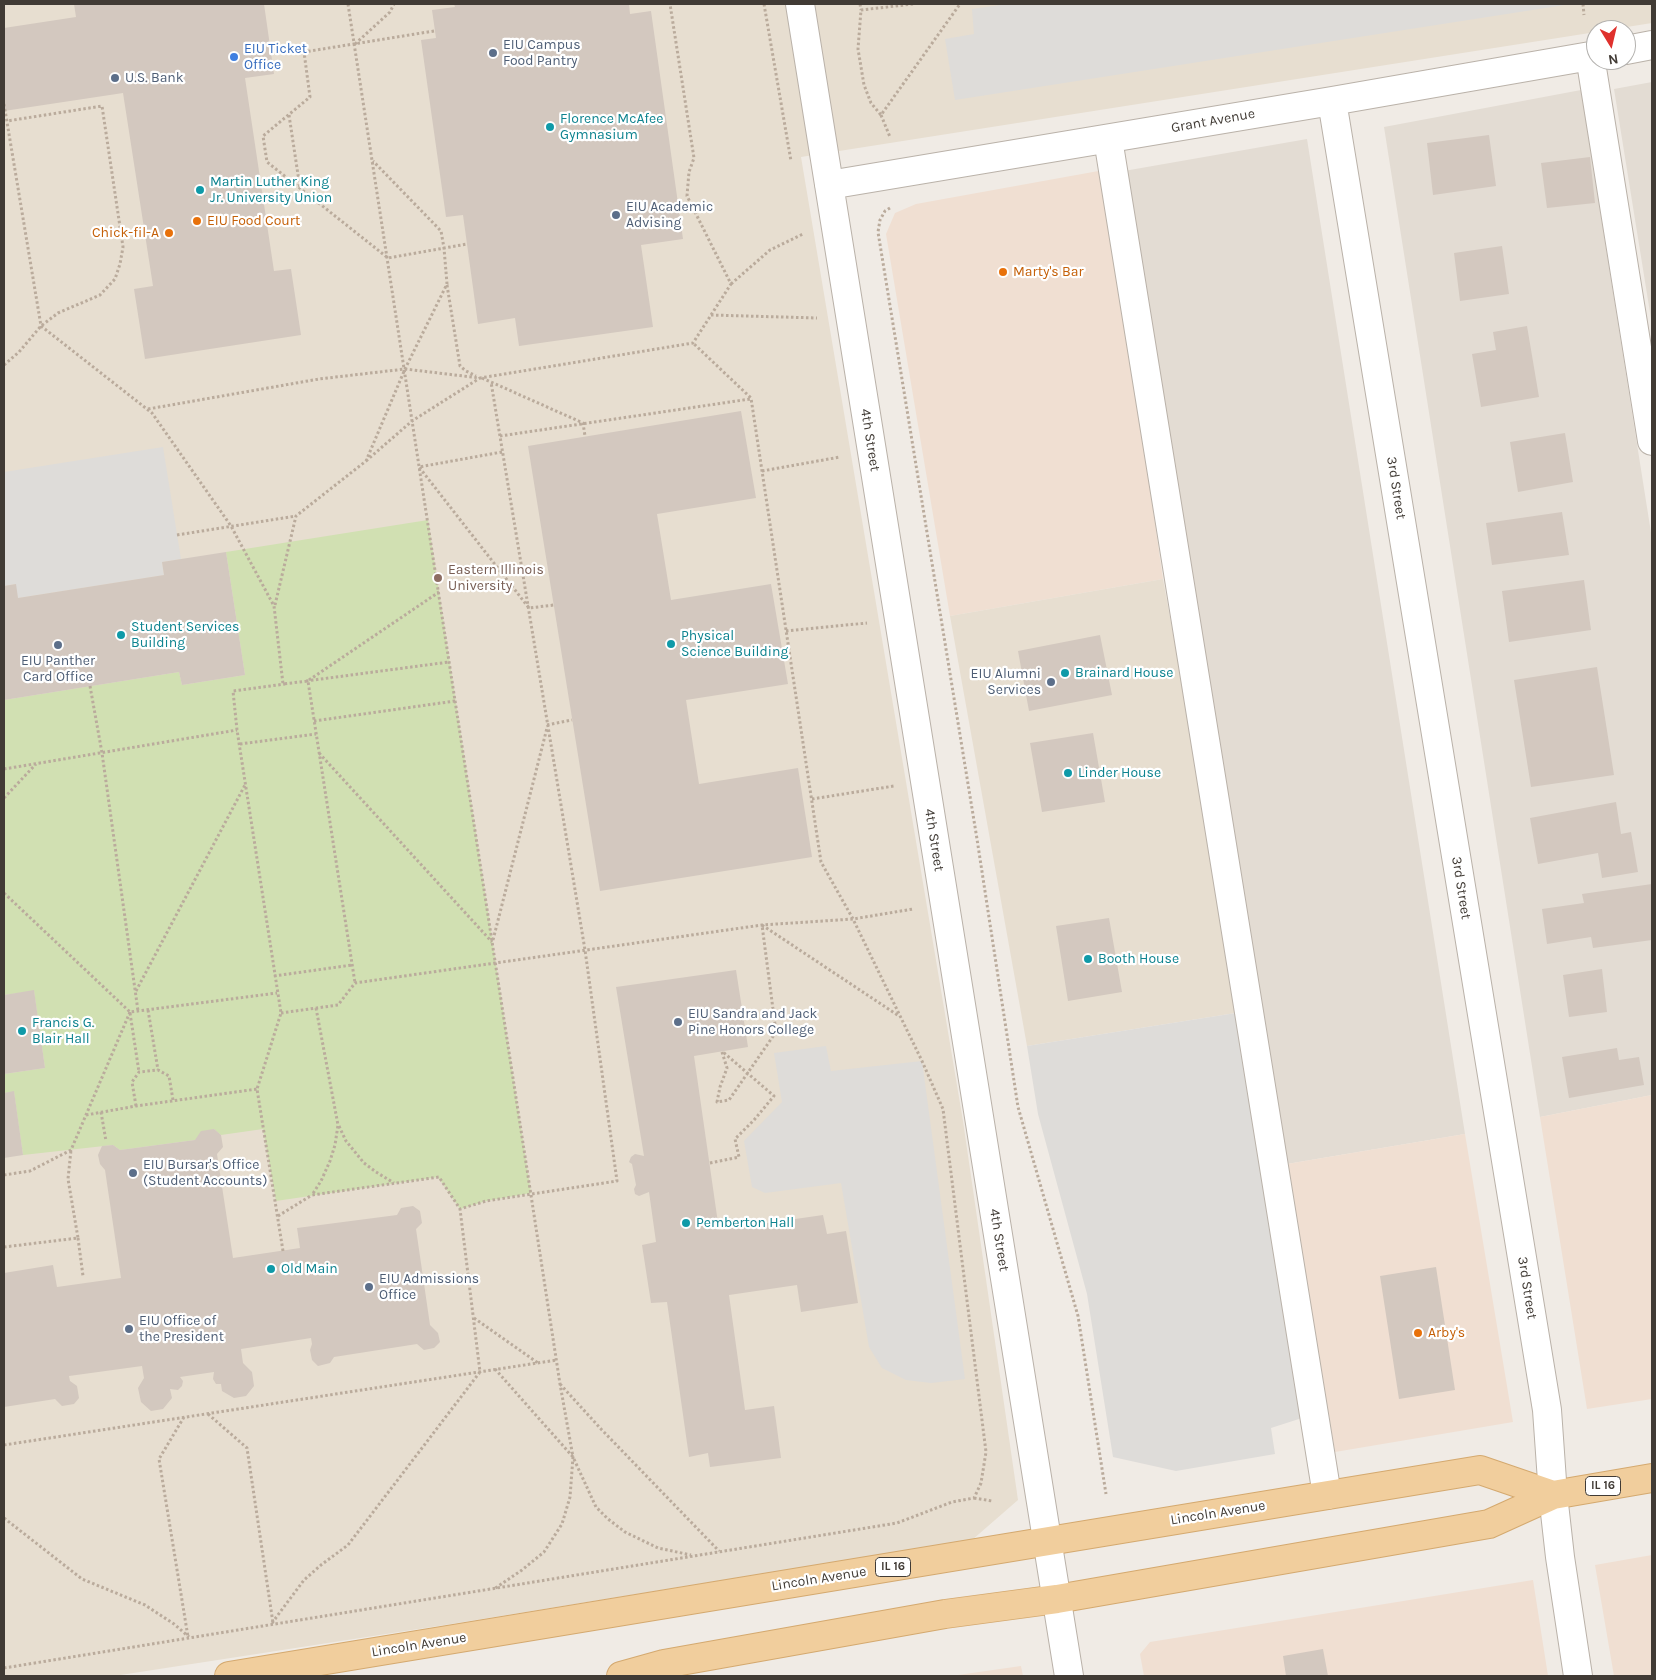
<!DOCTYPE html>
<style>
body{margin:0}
#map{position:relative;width:1656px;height:1680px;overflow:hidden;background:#f0ebe5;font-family:Karla,sans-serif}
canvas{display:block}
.frame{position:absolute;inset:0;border:5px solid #413b35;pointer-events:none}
.north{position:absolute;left:1586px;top:20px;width:50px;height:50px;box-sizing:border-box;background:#fff;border:1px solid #b3b1ae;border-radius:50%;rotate:171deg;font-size:14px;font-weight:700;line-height:20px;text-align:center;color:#413b35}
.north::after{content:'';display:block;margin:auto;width:18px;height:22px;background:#df312d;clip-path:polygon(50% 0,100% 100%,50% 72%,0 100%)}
</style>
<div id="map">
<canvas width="1656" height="1680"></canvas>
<div class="frame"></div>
<div class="north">N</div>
</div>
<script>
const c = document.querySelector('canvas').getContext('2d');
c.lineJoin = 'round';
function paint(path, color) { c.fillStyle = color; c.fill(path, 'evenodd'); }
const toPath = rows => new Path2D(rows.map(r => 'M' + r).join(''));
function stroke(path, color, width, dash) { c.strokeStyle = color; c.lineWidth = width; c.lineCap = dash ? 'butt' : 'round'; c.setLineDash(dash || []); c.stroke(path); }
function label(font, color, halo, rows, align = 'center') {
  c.font = font + ' Karla,sans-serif'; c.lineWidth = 4.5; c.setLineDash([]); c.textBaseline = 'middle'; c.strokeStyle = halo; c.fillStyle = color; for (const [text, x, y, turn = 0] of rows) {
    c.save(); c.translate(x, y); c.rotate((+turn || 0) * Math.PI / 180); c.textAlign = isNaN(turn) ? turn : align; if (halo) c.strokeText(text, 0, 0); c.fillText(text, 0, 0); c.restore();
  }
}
paint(toPath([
 [1652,82,1652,325,1614,89],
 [1581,90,1652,539,1652,1095,1540,1117,1384,127],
 [1307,139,1465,1134,1287,1164,1124,171]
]), '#e3dcd3');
paint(toPath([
 [1104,170,1163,579,950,616,886,234,895,213,916,204],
 [1652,1095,1652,1399,1587,1409,1540,1117],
 [1465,1134,1513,1422,1335,1452,1287,1164],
 [1652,1555,1652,1676,1614,1676,1595,1565],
 [1533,1580,1548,1676,1144,1676,1140,1654,1150,1642],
 [1021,1666,1023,1676,951,1676]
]), '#f0dfd2');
paint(toPath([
 [4,4,1652,4,1652,23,1608,30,1596,30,1596,32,801,157,963,1121,1018,1500,972,1540,451,1624,114,1676,4,1676],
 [1163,579,1242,1012,1027,1046,950,616]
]), '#e7ded0');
paint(toPath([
 [428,520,531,1193,486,1201,460,1209,438,1177,276,1201,263,1129,221,1135,214,1129,195,1140,120,1150,113,1145,23,1155,14,1092,4,1093,4,1074,45,1068,34,991,4,995,4,713,5,712,4,700,179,672,182,685,245,675,226,552]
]), '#d1e0b2');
paint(toPath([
 [1008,4,1571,4,955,100,945,39,974,34,972,9],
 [163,447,181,559,162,562,164,575,18,598,15,584,4,586,4,472],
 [1242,1012,1302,1418,1271,1428,1275,1454,1176,1471,1113,1457,1087,1294,1038,1114,1027,1046],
 [826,1046,831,1071,922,1061,965,1379,931,1383,906,1380,882,1368,869,1347,841,1183,765,1193,752,1187,744,1141,782,1102,774,1053]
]), '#dedcd9');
paint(toPath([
 [74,4,264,4,274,74,245,78,274,271,291,269,301,335,145,359,134,289,153,286,123,93,4,111,4,28,76,17],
 [454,4,629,4,630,14,651,11,683,239,641,245,653,327,519,346,515,318,478,324,463,215,446,217,421,40,436,38,432,10,455,7],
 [1489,135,1496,186,1433,195,1427,143],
 [1590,157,1595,203,1547,208,1541,163],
 [1502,246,1509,294,1460,301,1454,253],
 [1527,326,1539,397,1481,407,1472,354,1496,350,1493,332],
 [741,411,756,498,657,514,671,600,771,584,788,684,686,700,699,784,798,768,812,857,600,891,528,446],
 [1565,433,1573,482,1518,492,1510,442],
 [1562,512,1569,555,1492,565,1486,523],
 [226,552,245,675,182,685,179,672,4,700,4,586,16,584,18,598,164,575,162,562],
 [1584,580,1591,630,1509,642,1502,591],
 [1100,635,1112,695,1029,711,1018,651],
 [1597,667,1614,775,1531,787,1514,680],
 [1093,733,1105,802,1042,812,1030,743],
 [1616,802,1621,834,1631,832,1638,872,1602,878,1598,853,1538,864,1530,818],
 [1652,884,1652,940,1593,948,1591,937,1547,944,1542,909,1584,903,1582,894],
 [1109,918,1122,992,1068,1001,1056,926],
 [1602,969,1607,1012,1569,1017,1563,975],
 [736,970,748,1047,694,1056,719,1230,823,1215,827,1234,846,1231,858,1303,801,1312,797,1285,729,1295,745,1410,774,1406,781,1458,710,1467,708,1453,689,1457,667,1302,651,1303,642,1245,656,1242,649,1192,639,1196,635,1194,634,1189,636,1185,632,1164,629,1162,631,1157,635,1154,644,1156,616,987],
 [34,990,45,1068,4,1074,4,995],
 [1617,1048,1619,1060,1639,1057,1644,1085,1569,1098,1562,1057],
 [14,1091,23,1155,4,1158,4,1093],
 [214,1129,221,1135,223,1147,217,1154,233,1258,300,1248,297,1228,397,1215,401,1208,413,1206,420,1211,422,1223,416,1229,430,1325,438,1333,440,1342,434,1348,424,1350,417,1344,334,1357,330,1363,318,1366,312,1360,310,1350,312,1344,311,1338,241,1349,243,1363,252,1372,254,1386,246,1396,234,1398,222,1391,221,1384,216,1384,213,1379,214,1372,180,1377,183,1381,182,1386,178,1390,170,1389,172,1398,163,1409,151,1411,141,1402,138,1388,144,1378,142,1366,69,1376,70,1381,77,1386,79,1398,74,1404,62,1406,55,1399,4,1407,4,1273,53,1265,57,1287,121,1278,105,1170,100,1164,98,1155,102,1146,113,1145,120,1150,195,1140,201,1131],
 [1436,1267,1455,1390,1399,1399,1380,1276],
 [1323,1649,1328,1676,1286,1676,1283,1656]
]), '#d3c8bf');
const minor = toPath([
 [800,4,1069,1676],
 [1626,50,1652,45],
 [1590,56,1652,441],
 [1332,101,1547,1410,1553,1495,1560,1557,1578,1676],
 [1108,139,1327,1495],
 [829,185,1332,101,1596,55]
]);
const major = toPath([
 [229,1676,1480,1470,1553,1495],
 [621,1676,664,1664,945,1614,1057,1599,1489,1524,1553,1495,1652,1478]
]);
stroke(minor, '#bab2a9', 30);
stroke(major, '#d4a96f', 30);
stroke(toPath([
 [348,4,560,1384,573,1457,570,1497,562,1524,544,1552,522,1570,494,1589],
 [764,4,791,161],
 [860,4,861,10],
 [913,4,861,10,858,49,864,85,871,103,881,115,960,4],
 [1583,4,1584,15],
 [434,31,304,52,310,97,263,136,267,162,388,258,467,244],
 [355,44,390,12,394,4],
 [4,104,41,326,152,413,231,526,274,606,283,684,308,681,355,983],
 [289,115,300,188],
 [881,115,890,137],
 [890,208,885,211,880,220,878,232,977,839,1018,1107,1078,1316,1106,1494],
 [731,284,770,250,803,234],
 [447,285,460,366,466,371,476,376],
 [711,315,817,318],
 [4,365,19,352,41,326,58,313,100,295,115,279,120,264,123,247,102,106,7,121],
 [482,378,583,423,585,436],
 [148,409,319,379,405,369,480,378,693,343,731,284,687,196,689,172,694,158,670,4],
 [500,436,750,399],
 [502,452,419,467,529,608,554,605],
 [366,461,412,421,480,378],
 [762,471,840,457],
 [177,535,296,516],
 [275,605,296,516,366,461,405,369,447,284,444,248,441,231,373,161],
 [786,631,867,623],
 [309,680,439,592],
 [306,681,449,662],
 [90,686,102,753,138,1011],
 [314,721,455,701],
 [547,725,572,720],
 [240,744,316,734],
 [319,753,492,942],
 [4,769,237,730],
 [4,798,36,764],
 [812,799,894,786],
 [4,893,130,1012,277,993],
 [762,925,899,1016],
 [493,940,547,728],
 [274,976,352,965],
 [136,991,245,785],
 [316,1008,338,1125,335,1145,330,1161,321,1181,312,1195,439,1177,460,1209,486,1201,617,1181,585,950,491,382],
 [148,1010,158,1070],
 [130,1013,139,1072],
 [281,1013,338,1005,355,983,762,925,853,919,913,909],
 [722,1052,727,1068,720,1087,717,1102,729,1100,776,1032,762,925],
 [136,1106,132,1082,139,1072,158,1070,169,1076,173,1100],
 [101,1112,106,1141],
 [86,1115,136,1106,257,1089],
 [339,1126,346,1141,364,1163,376,1172,394,1183],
 [710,1163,739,1157,735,1139,754,1120,774,1096,723,1052],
 [4,1175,30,1171,71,1150,130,1012],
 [278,1216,312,1195],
 [78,1238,83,1276],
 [4,1247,78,1238,68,1179,71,1150],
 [283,1251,257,1089,281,1013,237,730,233,691,285,684],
 [474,1318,538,1363],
 [495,1369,573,1457,596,1507,608,1519,625,1532,658,1548,691,1555],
 [560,1384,601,1429,719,1551],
 [208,1414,247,1448,273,1623],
 [184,1417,159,1459,188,1637],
 [4,1445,557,1360],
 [974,1498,992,1501],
 [4,1518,82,1579,145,1605,174,1624,189,1637],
 [272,1623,304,1580,321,1565,348,1545,480,1372,460,1209],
 [4,1668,897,1523,952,1502,974,1498,981,1483,986,1452,943,1109,922,1061,853,919,821,862,751,398,693,343]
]), '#baab9c', 3, [2.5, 2.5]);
stroke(minor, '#fff', 28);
stroke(major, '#f1ce9d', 28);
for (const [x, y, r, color] of [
 [493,53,5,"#5c6f8a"],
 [234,57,5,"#3f7fe0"],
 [115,78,5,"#5c6f8a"],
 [550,127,5,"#0f9aa8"],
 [200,190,5,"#0f9aa8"],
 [616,215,5,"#5c6f8a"],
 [197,221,5,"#e8710a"],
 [169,233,5,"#e8710a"],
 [1003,272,5,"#e8710a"],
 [438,578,5,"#8d6e63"],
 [121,635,5,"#0f9aa8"],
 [671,644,5,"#0f9aa8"],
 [58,645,5,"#5c6f8a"],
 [1065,673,5,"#0f9aa8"],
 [1051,682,5,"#5c6f8a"],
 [1068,773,5,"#0f9aa8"],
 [1088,959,5,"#0f9aa8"],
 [678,1022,5,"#5c6f8a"],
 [22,1031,5,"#0f9aa8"],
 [133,1173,5,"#5c6f8a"],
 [686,1223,5,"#0f9aa8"],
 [271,1269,5,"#0f9aa8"],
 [369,1287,5,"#5c6f8a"],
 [129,1329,5,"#5c6f8a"],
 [1418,1333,5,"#e8710a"]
]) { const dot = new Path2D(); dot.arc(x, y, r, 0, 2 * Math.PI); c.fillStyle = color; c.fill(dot); stroke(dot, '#fff', 2); }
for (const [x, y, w] of [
 [1603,1486,35],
 [893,1567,35]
]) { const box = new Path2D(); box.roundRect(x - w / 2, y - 9.5, w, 19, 4); c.fillStyle = '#fff'; c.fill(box); stroke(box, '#413b35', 1); }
label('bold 12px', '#413b35', null, [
 ["IL 16",1603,1486],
 ["IL 16",893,1567]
]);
label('14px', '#4e5e75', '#fff', [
 ["EIU Campus",503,45],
 ["Food Pantry",503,61],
 ["U.S. Bank",125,78],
 ["EIU Academic",626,207],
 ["Advising",626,223],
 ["EIU Panther",58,661,"center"],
 ["Card Office",58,677,"center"],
 ["EIU Alumni",1041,674,"right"],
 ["Services",1041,690,"right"],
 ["EIU Sandra and Jack",688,1014],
 ["Pine Honors College",688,1030],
 ["EIU Bursar's Office",143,1165],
 ["(Student Accounts)",143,1181],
 ["EIU Admissions",379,1279],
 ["Office",379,1295],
 ["EIU Office of",139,1321],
 ["the President",139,1337]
], 'left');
label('14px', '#366cbe', '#fff', [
 ["EIU Ticket",244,49],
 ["Office",244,65]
], 'left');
label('14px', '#0d838f', '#fff', [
 ["Florence McAfee",560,119],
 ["Gymnasium",560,135],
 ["Martin Luther King",210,182],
 ["Jr. University Union",210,198],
 ["Student Services",131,627],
 ["Building",131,643],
 ["Physical",681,636],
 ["Science Building",681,652],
 ["Brainard House",1075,673],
 ["Linder House",1078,773],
 ["Booth House",1098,959],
 ["Francis G.",32,1023],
 ["Blair Hall",32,1039],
 ["Pemberton Hall",696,1223],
 ["Old Main",281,1269]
], 'left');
label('14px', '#413b35', '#fff', [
 ["Grant Avenue",1213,121,-10],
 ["4th Street",870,440,81],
 ["3rd Street",1396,488,81],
 ["4th Street",934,840,81],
 ["3rd Street",1461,888,81],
 ["4th Street",999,1240,81],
 ["3rd Street",1527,1288,81],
 ["Lincoln Avenue",1218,1513,-9],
 ["Lincoln Avenue",819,1579,-9],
 ["Lincoln Avenue",419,1645,-9]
]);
label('14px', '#c56008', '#fff', [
 ["EIU Food Court",207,221],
 ["Chick-fil-A",159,233,"right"],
 ["Marty's Bar",1013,272],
 ["Arby's",1428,1333]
], 'left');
label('14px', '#785e54', '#fff', [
 ["Eastern Illinois",448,570],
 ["University",448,586]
], 'left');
</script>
